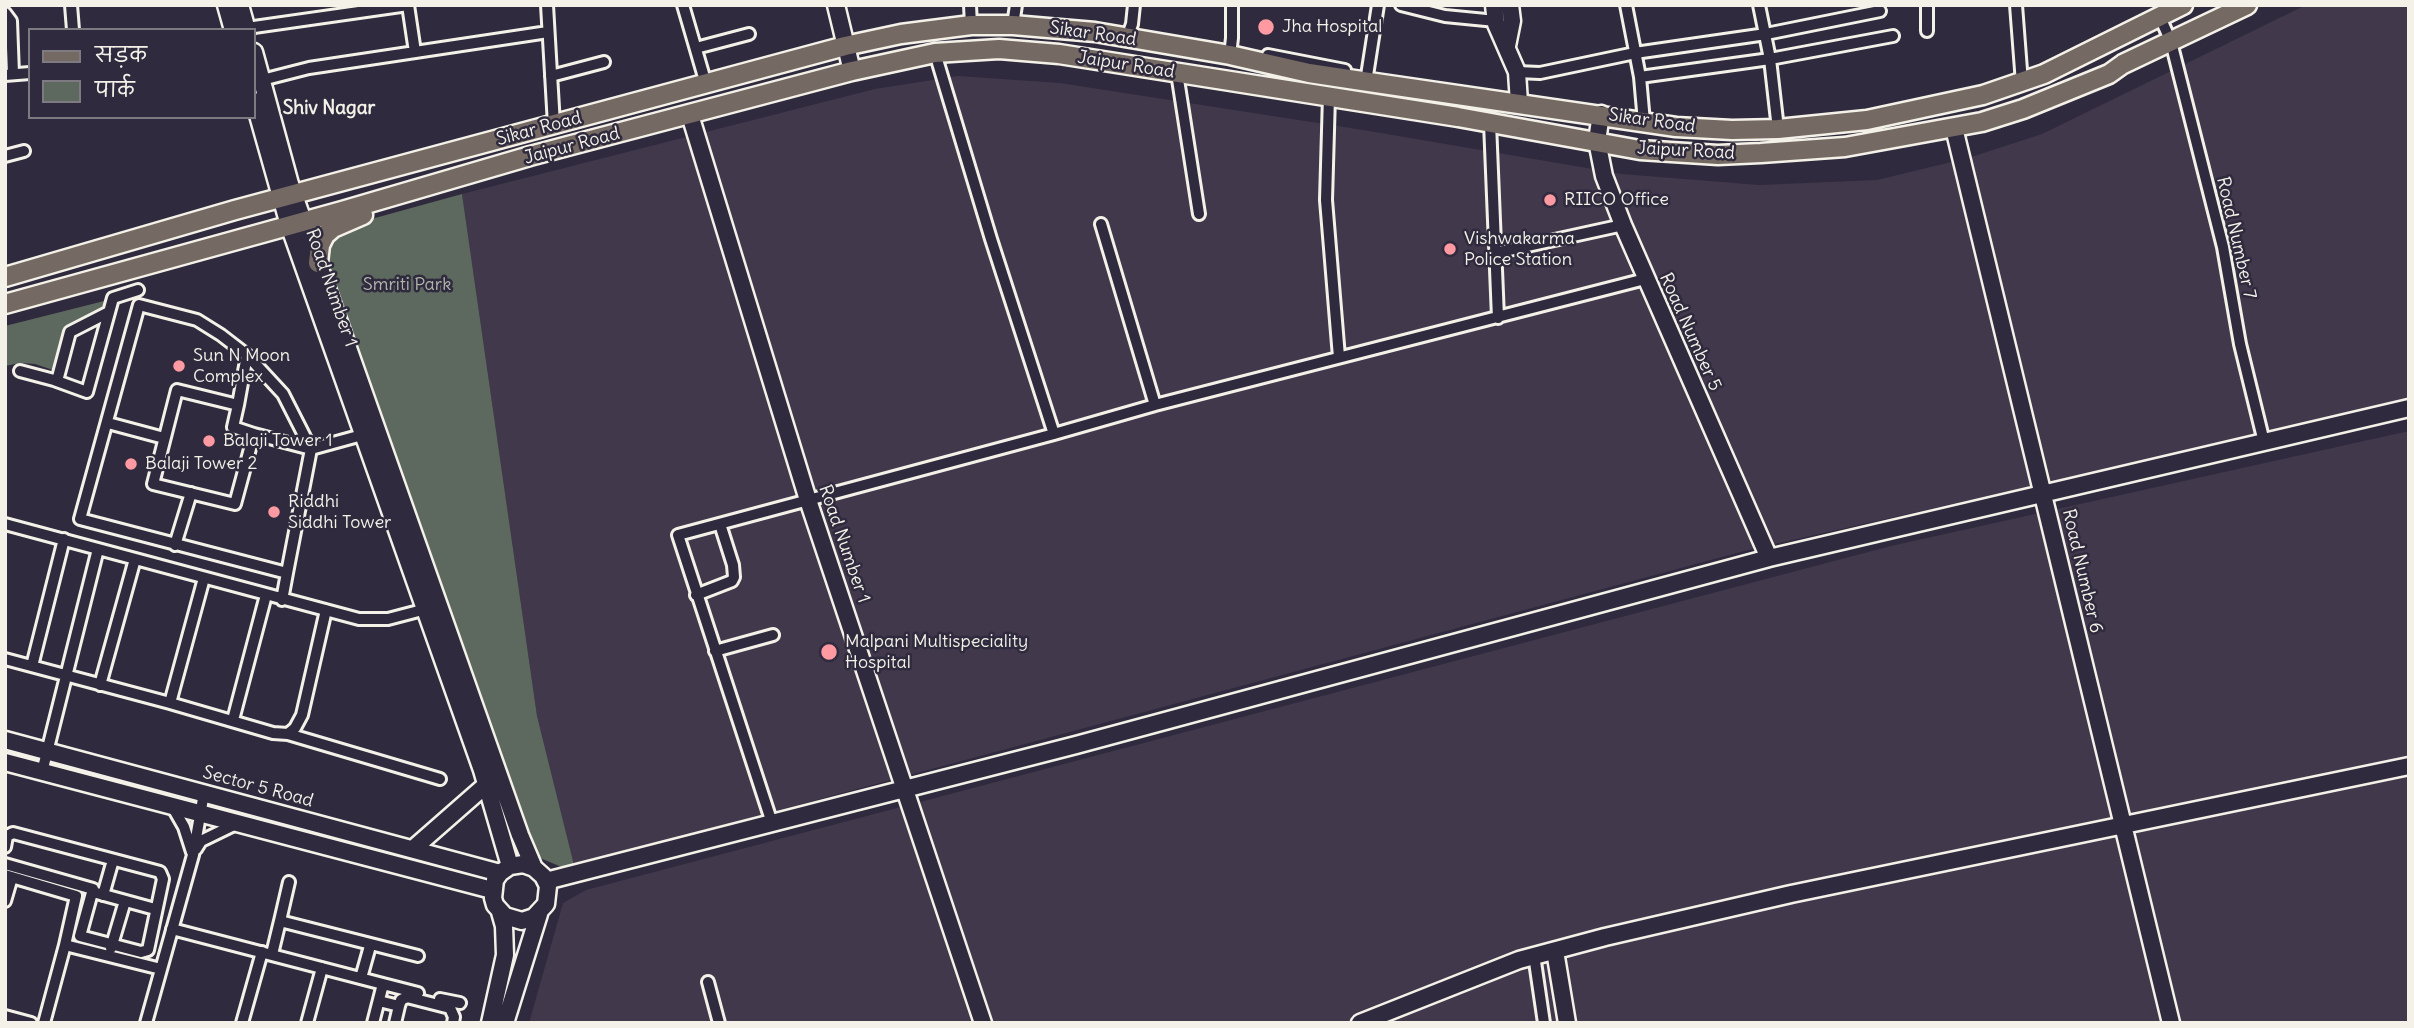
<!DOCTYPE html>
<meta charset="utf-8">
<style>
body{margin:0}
#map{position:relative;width:2414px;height:1028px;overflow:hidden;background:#2f2a3d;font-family:Delius,"Playpen Sans Deva",sans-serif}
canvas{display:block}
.frame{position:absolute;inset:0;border:7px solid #f4f1e8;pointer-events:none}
.legend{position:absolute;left:28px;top:28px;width:228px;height:91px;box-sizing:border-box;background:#2f2a3d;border:2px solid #7e7a81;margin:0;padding:9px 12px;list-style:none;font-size:21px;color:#f4f1e8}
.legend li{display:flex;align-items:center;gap:14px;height:35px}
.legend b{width:35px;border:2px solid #7e7a81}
</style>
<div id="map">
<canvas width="2414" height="1028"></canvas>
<div class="frame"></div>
<ul class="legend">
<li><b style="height:9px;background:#756964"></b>सड़क</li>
<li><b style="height:19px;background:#5d695e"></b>पार्क</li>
</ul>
</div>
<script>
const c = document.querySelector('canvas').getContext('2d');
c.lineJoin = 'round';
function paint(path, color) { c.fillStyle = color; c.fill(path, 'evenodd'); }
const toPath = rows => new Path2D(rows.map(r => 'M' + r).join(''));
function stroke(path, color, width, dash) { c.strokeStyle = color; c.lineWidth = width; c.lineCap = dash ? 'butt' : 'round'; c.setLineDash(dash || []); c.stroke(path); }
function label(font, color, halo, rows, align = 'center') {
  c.font = font + ' Delius,sans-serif'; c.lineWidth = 5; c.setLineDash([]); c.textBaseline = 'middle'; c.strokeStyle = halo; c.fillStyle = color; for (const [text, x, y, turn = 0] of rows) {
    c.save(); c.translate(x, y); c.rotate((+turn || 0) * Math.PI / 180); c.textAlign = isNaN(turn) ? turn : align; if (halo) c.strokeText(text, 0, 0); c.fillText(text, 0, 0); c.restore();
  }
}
paint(toPath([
 [2306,5,2409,5,2409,401,1748,550,574,865,537,716,462,194,875,89,958,76,1060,83,1363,130,1622,174,1759,185,1877,180,1968,158,2042,134],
 [2409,431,2409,1023,529,1023,563,903,586,890,1891,546]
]), '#41384c');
paint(toPath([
 [462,194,537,716,574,865,564,868,540,858,531,842,322,246,346,226],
 [108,300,106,308,67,330,56,371,35,364,20,363,5,366,5,326]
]), '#5d695e');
const street = toPath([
 [71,5,73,30],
 [408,5,415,52],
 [547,5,554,125],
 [683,5,706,84],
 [970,5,971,25],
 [1401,5,1445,16,1496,21],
 [1626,5,1640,77,1644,122],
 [1759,5,1770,59,1778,129],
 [1927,5,1927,31],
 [2016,5,2022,83],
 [5,13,11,21,13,74],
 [2160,17,2171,42,2223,247,2240,344,2264,442],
 [1013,25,1016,5],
 [247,28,408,5],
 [1127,38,1132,24,1134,5],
 [696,48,749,34],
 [935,53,991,239,1054,434],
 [1230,55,1232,38,1232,5],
 [1268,55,1345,70],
 [1517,72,1540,73,1635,53,1766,34,1880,11],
 [1177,73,1199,214],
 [5,75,30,73],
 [551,76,604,62],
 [1640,77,1770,59,1893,36],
 [262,80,309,68,548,32],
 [1366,82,1378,5],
 [1329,96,1326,200,1339,357],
 [1490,123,1498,318],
 [5,156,24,151],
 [1101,224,1155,405],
 [1495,253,1623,225],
 [20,371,54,380,87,392,113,298,138,290],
 [57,381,70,332,109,312],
 [238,405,177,390,153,484,235,504,254,434,233,427,238,405,247,355],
 [108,423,164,438],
 [254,434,311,449],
 [311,449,283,394,247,355,221,335,197,320,139,305,80,519,287,573,311,449,362,435],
 [5,524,359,619,388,619,430,608],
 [175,545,191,493],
 [696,595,732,581,734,577,733,565,720,524],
 [282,600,287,573],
 [715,651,773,635],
 [5,659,170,703,273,733,288,734,295,728,302,715,326,610],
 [32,666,64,539],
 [100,685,135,559],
 [170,703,204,578],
 [233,720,266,595],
 [288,734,440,779],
 [42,772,98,549],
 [172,806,184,827,192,852],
 [772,823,678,535,1054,434,1155,405,1645,279],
 [5,847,7,836,13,833,160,872,163,879,148,950,141,952,80,936,93,889,5,864],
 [196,849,201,841,238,823],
 [5,875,76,896,65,945,44,1023],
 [289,882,280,921,418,956],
 [93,892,155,909],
 [103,895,113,860],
 [5,901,12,877],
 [172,929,383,984,373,1023],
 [65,945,161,969],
 [111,948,125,901],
 [272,954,280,921],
 [1534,955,1544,1023],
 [361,978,370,946],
 [708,982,719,1023],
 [383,984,418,993],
 [440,999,460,1003],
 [379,1001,399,1006,401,1000,407,997,450,1008,454,1017,453,1023],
 [5,1016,31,1023],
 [146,1023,193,855,204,793],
 [242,1023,262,952],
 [307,1023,322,968],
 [395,1023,399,1006]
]);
const secondary = toPath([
 [226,5,233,30],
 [240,5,247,30],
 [836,5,852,71],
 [1494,5,1496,24,1517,72,1519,103],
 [1507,46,1512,21,1510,5],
 [254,52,290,184,318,263,520,835,534,868,543,876,548,886,546,904,534,917,522,921,505,916,495,905,493,898,495,880,500,873,510,866,523,864,534,868],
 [254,101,289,225,482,770,510,866],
 [1601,114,1597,141,1604,176,1623,225,1769,558],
 [690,115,808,500,983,1023],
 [1954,128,2171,1023],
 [5,740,500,873],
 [5,762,492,890],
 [414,848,487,784],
 [546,881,1076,745,1769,558,2409,408],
 [1555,951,1567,1023],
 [490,1023,505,955,504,926,500,912],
 [505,1023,539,914],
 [1360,1023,1519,960,1605,937,1791,894,2409,766]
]);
const primary = toPath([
 [318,263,320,245,325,235,333,228,363,215],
 [5,277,235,210,845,46,901,34,971,25,1013,25,1095,32,1230,55,1309,73,1362,81,1676,127,1732,130,1778,129,1867,120,1983,95,2044,74,2183,5],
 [5,304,342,211,530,156,852,71,935,53,999,49,1059,54,1458,117,1640,150,1718,155,1761,153,1845,147,1982,122,2023,109,2109,74,2123,64,2247,5]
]);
stroke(street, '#f4f1e8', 16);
stroke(secondary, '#f4f1e8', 21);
stroke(primary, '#f4f1e8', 23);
stroke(street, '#2f2a3d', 10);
stroke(secondary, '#2f2a3d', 16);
stroke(primary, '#756964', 18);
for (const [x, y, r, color] of [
 [1266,27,9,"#ff9aa2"],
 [1550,200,7,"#ff9aa2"],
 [1450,249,7,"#ff9aa2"],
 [179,366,7,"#ff9aa2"],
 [209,441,7,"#ff9aa2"],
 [131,464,7,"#ff9aa2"],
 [274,512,7,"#ff9aa2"],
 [829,652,9,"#ff9aa2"]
]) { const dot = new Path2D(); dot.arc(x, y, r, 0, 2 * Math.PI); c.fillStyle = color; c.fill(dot); stroke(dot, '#2f2a3d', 2.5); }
label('18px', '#f4f1e8', '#2f2a3d', [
 ["Jha Hospital",1282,27],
 ["RIICO Office",1564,200],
 ["Vishwakarma",1464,239],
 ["Police Station",1464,260],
 ["Sun N Moon",193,356],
 ["Complex",193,377],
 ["Balaji Tower 1",223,441],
 ["Balaji Tower 2",145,464],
 ["Riddhi",288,502],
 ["Siddhi Tower",288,523],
 ["Malpani Multispeciality",845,642],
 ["Hospital",845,663]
], 'left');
label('18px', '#f4f1e8', '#2f2a3d', [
 ["Sikar Road",1093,34,8],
 ["Jaipur Road",1126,65,9],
 ["Sikar Road",1652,121,8],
 ["Sikar Road",539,129,-15],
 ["Jaipur Road",572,146,-15],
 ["Jaipur Road",1686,151,3],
 ["Road Number 7",2236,238,77],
 ["Road Number 1",331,288,71],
 ["Road Number 5",1690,332,66],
 ["Road Number 1",844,544,71],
 ["Road Number 6",2082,571,77],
 ["Sector 5 Road",258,787,15]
]);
label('18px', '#b0b4aa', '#2f2a3d', [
 ["Smriti Park",407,285]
]);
label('bold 19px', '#f4f1e8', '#2f2a3d', [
 ["Shiv Nagar",329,109]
]);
</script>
